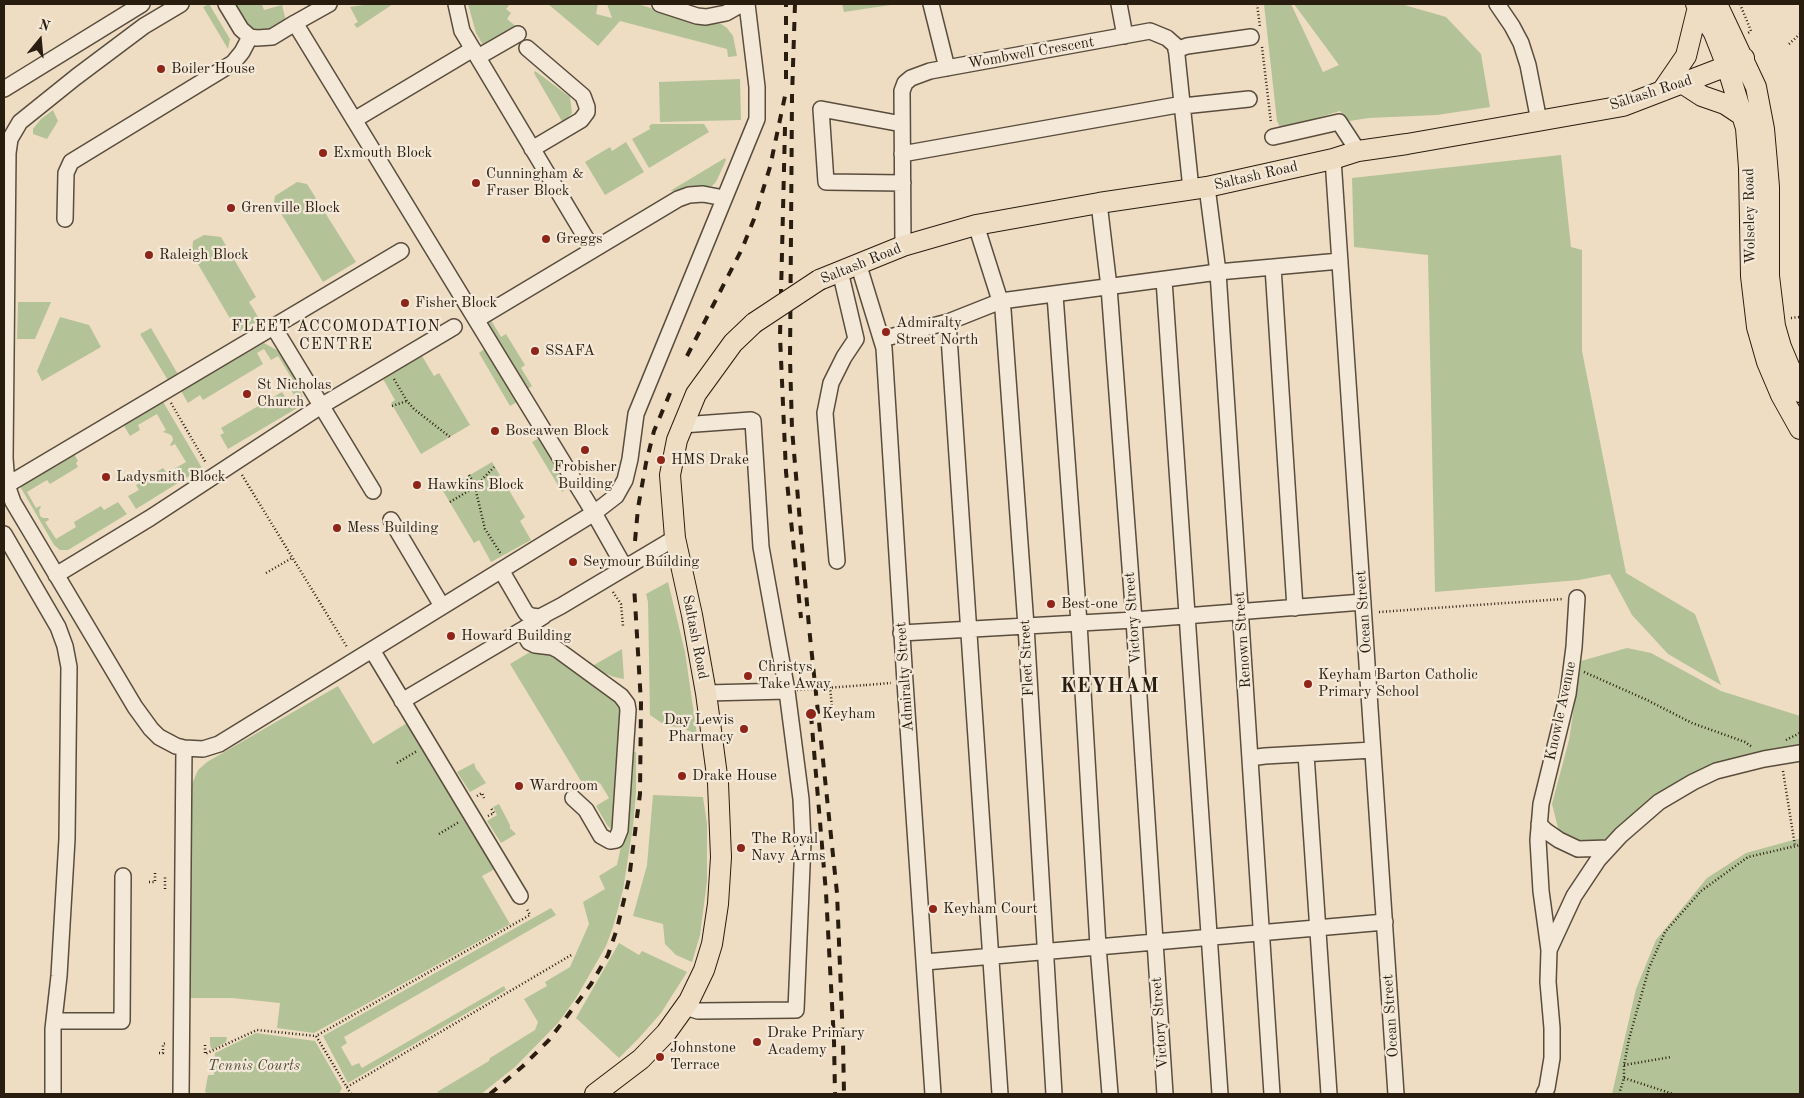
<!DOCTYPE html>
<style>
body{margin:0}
#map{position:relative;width:1804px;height:1098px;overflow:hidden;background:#eeddc3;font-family:"Old Standard TT",serif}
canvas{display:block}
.frame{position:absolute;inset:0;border:5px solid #291d10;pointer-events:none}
.north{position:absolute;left:15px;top:15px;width:50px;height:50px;-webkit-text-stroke:4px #f4e9d8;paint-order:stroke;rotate:17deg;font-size:14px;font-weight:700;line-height:20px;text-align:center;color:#291d10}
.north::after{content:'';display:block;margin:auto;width:18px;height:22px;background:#291d10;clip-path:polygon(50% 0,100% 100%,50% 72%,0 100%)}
</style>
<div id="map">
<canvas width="1804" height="1098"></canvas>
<div class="frame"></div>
<div class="north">N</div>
</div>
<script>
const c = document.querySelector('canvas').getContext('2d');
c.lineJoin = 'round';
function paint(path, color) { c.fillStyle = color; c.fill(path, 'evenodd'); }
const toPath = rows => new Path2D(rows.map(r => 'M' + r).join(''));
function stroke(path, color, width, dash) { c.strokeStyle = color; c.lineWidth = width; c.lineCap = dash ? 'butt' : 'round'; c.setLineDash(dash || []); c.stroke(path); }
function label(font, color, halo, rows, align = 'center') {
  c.font = font + ' "Old Standard TT",serif'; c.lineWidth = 4.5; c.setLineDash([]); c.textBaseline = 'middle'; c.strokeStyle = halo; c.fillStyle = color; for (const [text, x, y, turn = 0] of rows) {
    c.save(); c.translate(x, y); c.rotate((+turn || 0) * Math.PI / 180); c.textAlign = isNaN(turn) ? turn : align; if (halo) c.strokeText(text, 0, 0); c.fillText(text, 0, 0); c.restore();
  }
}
paint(toPath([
 [209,4,230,39,228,49,203,7],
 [235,4,262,4,264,10,282,5,286,21,268,31,260,31,251,27,244,19,237,9],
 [370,4,393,4,357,28,354,24,358,22,350,7],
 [468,4,510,4,506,9,511,13,507,19,518,28,484,47,476,33],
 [548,4,598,4,596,14,612,18,607,4,638,4,701,24,721,24,727,28,733,36,737,56,728,57,727,49,620,21,598,46],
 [842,4,897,4,844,12],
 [1264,4,1291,4,1323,72,1339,65,1294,4,1401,4,1446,17,1481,54,1490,107,1437,115,1369,118,1349,121,1340,111,1281,129,1277,121],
 [535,71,570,97,572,113,563,123,534,73],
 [740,79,741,120,660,122,659,82],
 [53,110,58,121,47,139,33,134,33,129,41,119],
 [652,124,704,124,709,132,649,168,632,139,650,129,649,126],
 [626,142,644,172,605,195,585,162,610,147,612,151],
 [1561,155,1571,247,1582,250,1582,351,1626,573,1695,614,1721,685,1668,654,1632,615,1610,574,1579,580,1435,592,1428,255,1354,247,1352,178],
 [725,158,726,160,716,182,712,186,670,191],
 [297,182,307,184,356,262,323,282,274,202,275,196],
 [204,235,221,237,256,297,249,302,260,320,238,332,192,254,193,241],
 [18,302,51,302,35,339,17,339],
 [60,317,89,325,101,347,42,381,37,371],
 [491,320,501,337,506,334,525,365,521,368,532,386,526,390,486,325],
 [151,328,179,376,169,382,140,334],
 [264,343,282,353,298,381,304,404,228,449,220,435,224,433,221,428,282,392,288,401,295,397,289,386,294,382,278,356,271,360,264,349,257,353,263,364,203,400,200,395,188,403,181,391],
 [487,347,519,401,510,406,479,353],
 [422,356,434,376,439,373,470,425,421,454,391,403,395,400,383,379],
 [162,400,202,468,136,509,128,496,139,490,136,485,163,468,167,473,186,462,175,444,171,446,170,445,173,440,172,436,169,434,163,432,166,430,157,414,138,425,140,430,130,436,123,424],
 [541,437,571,486,562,492,532,442],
 [73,452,78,461,76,463,78,467,50,484,47,480,27,492,36,508,40,506,41,507,39,510,40,516,43,518,48,518,49,520,45,522,56,539,76,527,74,522,101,506,104,510,118,502,127,514,68,550,60,550,54,545,21,488,22,482],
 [492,462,525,517,520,521,531,540,491,562,479,540,474,543,443,491],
 [668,582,685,652,697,735,681,727,666,726,650,715,648,602,646,594],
 [1627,648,1651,653,1721,691,1800,716,1800,746,1788,747,1724,760,1649,801,1608,838,1582,846,1559,832,1552,804,1569,740,1581,661],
 [622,649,624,679,614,677,597,670,594,665],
 [545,650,554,652,622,706,615,830,612,830,607,825,596,806,609,798,600,783,587,791,510,664,530,652],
 [338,686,373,744,407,723,495,869,482,876,510,924,314,1033,277,1028,280,1003,232,998,190,998,192,784,198,770,207,762],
 [629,751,636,752,636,792,633,826,623,890,613,927,606,946,576,998,558,1023,515,1067,481,1094,439,1094,437,1092,489,1061,490,1058,535,1030,538,1022,524,999,547,986,545,982,570,967,589,924,583,902,605,889,599,876,617,865,624,832],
 [474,763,476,769,478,771,486,783,470,792,457,772],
 [653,795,703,797,707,824,707,881,700,935,692,962,676,955,665,944,663,924,633,916,647,865],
 [499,804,510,825,510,828,516,834,501,843,487,821,497,815,493,807],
 [1797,839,1800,839,1800,1094,1612,1094,1636,989,1656,940,1707,878,1746,853],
 [551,908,556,915,344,1037,347,1043,341,1047,352,1066,359,1063,362,1068,504,986,506,990,348,1083,323,1036],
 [619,943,639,955,642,951,687,972,661,1013,639,1038,619,1058,576,1018],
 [256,1033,315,1041,342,1088,339,1094,208,1094,205,1092,208,1075,214,1075,215,1053],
 [210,1037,227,1037,226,1042,212,1050,210,1045]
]), '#b4c297');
const minor = toPath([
 [456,4,462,31,593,250],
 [660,4,697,16,706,17,726,13,742,4],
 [931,4,947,68],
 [1119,4,1125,36],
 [1497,4,1512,26,1521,43,1528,65,1539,121],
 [295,23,329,4],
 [250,37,257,38,272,37,295,23,594,513,616,496,625,480,630,459,636,414,757,119,757,87,747,4],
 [527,48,583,96,587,107,587,112,581,120,532,149],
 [1176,50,1187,46,1251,37],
 [478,57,518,34],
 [4,89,142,4],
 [1183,106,1249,99],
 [354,120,473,49],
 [902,124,821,109,826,182,903,183],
 [1273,137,1339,122,1358,151],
 [902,154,1183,104],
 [1333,159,1396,1094],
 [1207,187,1218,272,1272,1094],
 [1099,203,1109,287,1134,620,1165,1094],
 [65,219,66,173,71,162,233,63,242,52,250,37,241,29,226,4],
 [976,225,1003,310,1026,626,1054,1094],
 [903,246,902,91,905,83,911,78,930,71,1150,31,1167,38,1176,46,1191,189],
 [858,263,884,348,905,682,933,1094],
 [1273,267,1295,608],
 [1164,280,1220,1094],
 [1055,295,1079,623,1098,946,1110,1094],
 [476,320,678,199,689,195,703,194,724,198],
 [948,322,1000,1094],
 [273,326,373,491],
 [882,339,948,322,1001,301,1218,272,1340,261],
 [682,425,751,420,753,421,761,547,787,691,801,799,803,842,796,1010,698,1011,685,1007],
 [7,485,401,251],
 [391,520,442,606],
 [4,534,58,627,65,646,69,667,67,839,59,976,53,1029,53,1094],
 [837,561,825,413,831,383,844,357,856,339,840,271],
 [501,570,526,613,531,616,540,617,561,606,675,538],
 [56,575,150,518,321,406,454,327],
 [544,616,522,630,529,642,535,645,552,647,558,650,621,696,627,704,628,710,620,830,616,840,610,841,601,836,586,810,573,798],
 [901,633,1134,620,1363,602],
 [372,650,520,896],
 [706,693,787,691],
 [402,701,522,630],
 [184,748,203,749,219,744,594,513,625,568],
 [1306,754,1329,1094],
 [1250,758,1265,756,1373,750],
 [1539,824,1546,831,1559,840,1578,849,1609,848],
 [1549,950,1541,891,1538,840,1541,804,1568,694,1574,647,1577,598],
 [925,962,1385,922],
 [54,1021,122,1021,123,876],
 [181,1094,184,748,176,746,159,737,151,729,135,707,13,502,7,485,5,458,8,153,10,139,20,122,76,77,144,26,181,4],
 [1544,1094,1547,1088,1552,1058,1552,1028,1548,982,1549,950,1574,896,1598,860,1621,835,1659,802,1693,782,1716,771,1764,759,1800,753]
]);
const major = toPath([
 [1696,4,1714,33,1727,66,1746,128,1749,168,1751,276,1757,327,1767,362,1781,395,1800,429],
 [1717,4,1756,87,1764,129,1767,163,1769,187,1769,276,1775,326,1781,347,1800,392],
 [1682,83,1702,96,1725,104,1743,116],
 [1662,91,1686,56,1698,7],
 [819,280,903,246,976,225,1099,203,1207,187,1333,159,1358,151,1407,144,1623,106,1727,66,1744,58],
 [595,1094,641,1059,666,1033,689,1001,704,970,712,944,718,904,721,857,718,783,706,693,692,615,675,538,670,475,677,440,696,394,733,343,754,323]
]);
stroke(minor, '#5a4d3d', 18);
stroke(major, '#291d10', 22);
stroke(toPath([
 [1257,4,1260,27],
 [1740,4,1751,31,1748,33],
 [1789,44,1800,34],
 [1262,47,1271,123],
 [1791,318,1800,317],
 [394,379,407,401,414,409,450,437],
 [171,403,206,463],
 [392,406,407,401],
 [242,475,347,647],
 [469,475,474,483,485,529,501,554],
 [450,502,475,487,494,467],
 [266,573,292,558],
 [613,592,621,604,623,626],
 [1379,612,1563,599],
 [1584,672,1647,700,1692,723,1745,742,1752,747],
 [866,685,891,683],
 [830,687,832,707],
 [1786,740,1800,733],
 [397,763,417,751],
 [1783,771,1795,846],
 [477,796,482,793,484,798],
 [488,816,494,813,491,808],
 [439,834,459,822],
 [149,882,155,882,155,873],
 [165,889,165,877,167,877],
 [205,1045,205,1054,257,1030,316,1036],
 [159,1053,163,1053,163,1044,166,1043],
 [1624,1065,1671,1057],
 [1624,1078,1673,1094],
 [347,1087,573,954],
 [351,1094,316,1036,530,915,527,909],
 [1619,1094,1624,1078,1624,1065,1629,1039,1649,968,1665,932,1701,891,1748,857,1800,845]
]), '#291d10', 2.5, [1, 2.5]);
stroke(minor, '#f4e9d8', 15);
stroke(major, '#eeddc3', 20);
stroke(toPath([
 [795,4,792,97,791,235,790,358,792,429,809,627,837,893,843,1041,844,1094],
 [786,79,786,4],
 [785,127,780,336,786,472,801,618],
 [687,356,742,249,754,219,770,167,785,96],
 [635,541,638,508,646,463,654,431,673,386],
 [811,715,826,893,834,1041,835,1094],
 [490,1094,523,1066,549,1040,568,1015,591,984,608,955,617,929,629,879,640,794,641,703,634,585]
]), '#291d10', 4, [9, 9]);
const majorBridge = toPath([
 [754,323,819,280]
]);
stroke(majorBridge, '#291d10', 22, []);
stroke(toPath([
 [797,690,866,685]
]), '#291d10', 2.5, [1, 2.5]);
stroke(majorBridge, '#eeddc3', 20);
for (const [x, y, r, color] of [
 [161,69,5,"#8f2418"],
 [323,153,5,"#8f2418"],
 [476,183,5,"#8f2418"],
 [231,208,5,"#8f2418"],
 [546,239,5,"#8f2418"],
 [149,255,5,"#8f2418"],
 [405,303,5,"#8f2418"],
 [886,332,5,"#8f2418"],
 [535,351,5,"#8f2418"],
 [247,394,5,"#8f2418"],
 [495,431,5,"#8f2418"],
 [585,450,5,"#8f2418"],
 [661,460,5,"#8f2418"],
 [106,477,5,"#8f2418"],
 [417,485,5,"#8f2418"],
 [337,528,5,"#8f2418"],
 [573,562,5,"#8f2418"],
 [1051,604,5,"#8f2418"],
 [451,636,5,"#8f2418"],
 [748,676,5,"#8f2418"],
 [1308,684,5,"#8f2418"],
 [811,714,6,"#8f2418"],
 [744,729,5,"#8f2418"],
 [682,776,5,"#8f2418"],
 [519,786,5,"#8f2418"],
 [741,848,5,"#8f2418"],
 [933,909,5,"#8f2418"],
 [757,1042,5,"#8f2418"],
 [660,1057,5,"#8f2418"]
]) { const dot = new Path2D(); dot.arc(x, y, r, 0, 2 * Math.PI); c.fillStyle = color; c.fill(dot); stroke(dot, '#f4e9d8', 2); }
label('15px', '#291d10', '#f4e9d8', [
 ["Wombwell Crescent",1031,53,-10],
 ["Saltash Road",1651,93,-18],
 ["Saltash Road",1256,176,-13],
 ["Wolseley Road",1750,216,-91],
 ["Saltash Road",861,264,-22],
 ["Ocean Street",1364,612,-94],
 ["Victory Street",1133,618,-94],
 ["Saltash Road",695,637,79],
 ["Renown Street",1243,640,-94],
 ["Fleet Street",1027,658,-93],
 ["Admiralty Street",905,677,-94],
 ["Knowle Avenue",1561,711,-78],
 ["Ocean Street",1391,1016,-94],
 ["Victory Street",1160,1023,-94]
]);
label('15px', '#291d10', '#f4e9d8', [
 ["Boiler House",171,69],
 ["Exmouth Block",333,153],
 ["Cunningham &",486,174],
 ["Fraser Block",486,191],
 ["Grenville Block",241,208],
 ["Greggs",556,239],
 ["Raleigh Block",159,255],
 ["Fisher Block",415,303],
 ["Admiralty",896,323],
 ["Street North",896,340],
 ["SSAFA",545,351],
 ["St Nicholas",257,385],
 ["Church",257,402],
 ["Boscawen Block",505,431],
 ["HMS Drake",671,460],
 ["Frobisher",585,467,"center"],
 ["Building",585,484,"center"],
 ["Ladysmith Block",116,477],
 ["Hawkins Block",427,485],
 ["Mess Building",347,528],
 ["Seymour Building",583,562],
 ["Best-one",1061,604],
 ["Howard Building",461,636],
 ["Christys",758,667],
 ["Take Away",758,684],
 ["Keyham Barton Catholic",1318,675],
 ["Primary School",1318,692],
 ["Keyham",822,714],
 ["Day Lewis",734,720,"right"],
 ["Pharmacy",734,737,"right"],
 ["Drake House",692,776],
 ["Wardroom",529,786],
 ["The Royal",751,839],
 ["Navy Arms",751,856],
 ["Keyham Court",943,909],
 ["Drake Primary",767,1033],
 ["Academy",767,1050],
 ["Johnstone",670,1048],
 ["Terrace",670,1065]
], 'left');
label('italic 15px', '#534f38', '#f4e9d8', [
 ["Tennis Courts",254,1066]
]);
c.letterSpacing = '1px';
label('16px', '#291d10', '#f4e9d8', [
 ["FLEET ACCOMODATION",336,327],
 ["CENTRE",336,345]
]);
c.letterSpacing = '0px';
c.letterSpacing = '1px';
label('bold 20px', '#291d10', '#f4e9d8', [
 ["KEYHAM",1110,687]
]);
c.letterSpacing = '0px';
</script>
